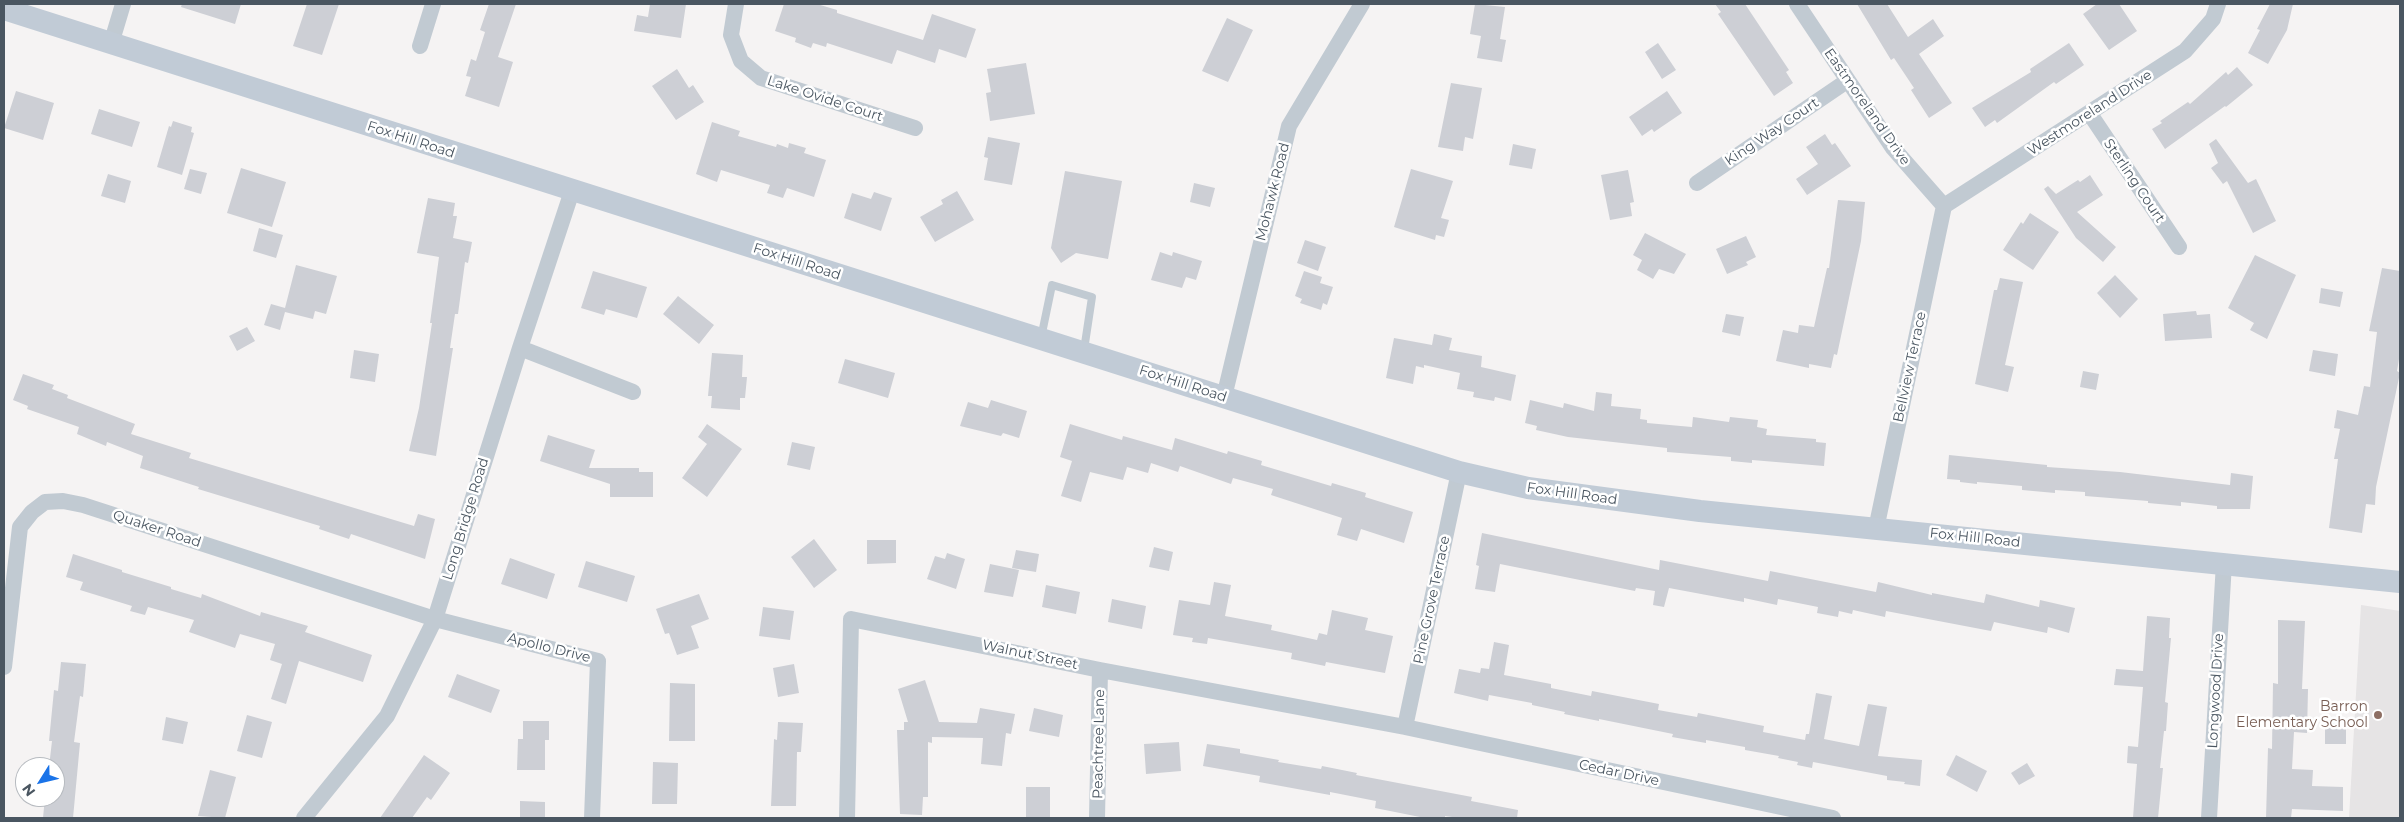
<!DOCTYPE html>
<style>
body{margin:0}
#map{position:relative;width:2404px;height:822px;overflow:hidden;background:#f5f3f3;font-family:Montserrat,sans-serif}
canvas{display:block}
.frame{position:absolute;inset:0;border:5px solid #4a5661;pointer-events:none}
.north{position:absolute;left:15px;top:757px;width:50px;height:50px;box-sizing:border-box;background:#fff;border:1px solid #b7bbc0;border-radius:50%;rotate:234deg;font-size:14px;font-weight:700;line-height:20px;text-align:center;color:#4a5661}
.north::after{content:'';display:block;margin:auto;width:18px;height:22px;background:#1a73e8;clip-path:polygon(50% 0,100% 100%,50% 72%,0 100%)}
</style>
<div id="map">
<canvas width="2404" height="822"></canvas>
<div class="frame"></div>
<div class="north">N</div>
</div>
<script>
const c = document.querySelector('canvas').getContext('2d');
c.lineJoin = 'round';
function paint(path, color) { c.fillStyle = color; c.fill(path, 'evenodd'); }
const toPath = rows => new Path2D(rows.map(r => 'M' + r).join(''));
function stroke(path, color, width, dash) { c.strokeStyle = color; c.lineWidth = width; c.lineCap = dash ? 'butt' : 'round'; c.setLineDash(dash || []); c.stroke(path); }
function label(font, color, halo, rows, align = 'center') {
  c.font = font + ' Montserrat,sans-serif'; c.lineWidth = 5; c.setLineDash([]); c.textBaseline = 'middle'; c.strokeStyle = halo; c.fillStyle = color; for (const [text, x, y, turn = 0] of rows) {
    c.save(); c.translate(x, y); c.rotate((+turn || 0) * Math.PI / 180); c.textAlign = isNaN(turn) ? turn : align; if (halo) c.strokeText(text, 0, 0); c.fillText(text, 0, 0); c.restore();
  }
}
paint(toPath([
 [2361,605,2400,611,2400,818,2349,818]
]), '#e6e4e5');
paint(toPath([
 [182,4,241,4,235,24,181,7],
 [307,4,339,4,322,55,293,46],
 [489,4,516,4,498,57,513,62,499,107,465,96,471,77,466,76,471,59,476,61,485,32,480,30],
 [650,4,686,4,681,38,634,31,637,15,648,17],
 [784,4,817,4,837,10,837,13,923,40,932,14,976,29,966,58,939,49,935,63,897,50,892,64,827,43,826,47,813,43,811,48,795,42,796,38,775,31],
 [1475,4,1505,7,1500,39,1506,40,1502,62,1477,58,1481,36,1470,34],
 [1715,4,1745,4,1789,70,1786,72,1793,83,1774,96,1718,14,1721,12],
 [1857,4,1887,4,1908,37,1933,19,1944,36,1919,54,1952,103,1929,118,1911,90,1914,88,1894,58,1891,60],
 [2097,4,2119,4,2137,31,2109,50,2083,14],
 [2270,4,2293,4,2287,30,2268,64,2248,53,2260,30,2257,29],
 [1227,18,1253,30,1228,82,1202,71],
 [1658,43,1676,70,1662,79,1645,52],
 [2069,43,2084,65,2056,84,2054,82,1997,123,1995,120,1985,127,1972,108,2031,72,2030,69],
 [1026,63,1035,114,990,121,986,93,991,92,987,69],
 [2237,67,2253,85,2226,107,2225,106,2165,149,2152,129,2162,123,2160,121,2188,102,2190,104,2226,72,2228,75],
 [677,69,689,88,693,85,704,102,676,120,652,86],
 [1451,83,1482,88,1473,139,1465,137,1463,151,1438,147],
 [16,91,54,103,43,140,4,128],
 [1667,91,1682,113,1654,132,1652,129,1642,136,1629,117],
 [99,109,140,122,132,147,91,134],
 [173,121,192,127,191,132,194,133,182,175,157,167,169,126,171,127],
 [712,122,740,131,738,136,776,147,777,144,788,148,789,143,806,148,804,153,826,160,814,197,787,188,783,198,767,193,770,185,721,170,717,182,696,174],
 [1825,134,1832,145,1835,143,1851,166,1807,195,1796,179,1818,164,1806,147],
 [988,137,1020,143,1012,185,984,180,988,158,984,157],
 [2216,139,2248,183,2256,179,2276,221,2253,233,2227,181,2223,184,2211,168,2218,163,2209,144],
 [1513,144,1536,149,1532,169,1509,165],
 [241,168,286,182,272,227,227,213],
 [190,169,207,173,201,194,184,189],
 [1411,169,1453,181,1441,218,1449,220,1444,237,1436,235,1435,240,1394,227],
 [1628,170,1634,202,1630,203,1632,216,1610,220,1601,175],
 [1065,171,1122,181,1108,259,1076,253,1061,263,1051,248],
 [108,174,131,181,125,203,101,196],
 [2090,175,2103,195,2077,212,2116,247,2103,262,2076,238,2044,189,2048,186,2056,194,2078,180,2080,182],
 [1194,183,1215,188,1210,207,1190,202],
 [957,191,974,220,935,242,920,217,943,204,941,200],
 [874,192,892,198,881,231,844,218,852,193,871,199],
 [428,198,455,203,453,216,457,216,453,238,472,242,468,263,465,262,458,314,455,314,450,348,453,348,436,456,409,451,419,408,432,323,430,323,439,257,417,253],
 [1838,200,1865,202,1861,241,1837,355,1834,354,1831,368,1809,364,1809,368,1776,361,1783,330,1798,333,1799,325,1814,327,1827,268,1829,268],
 [2030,213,2059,232,2033,270,2003,250,2021,222,2023,224],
 [259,228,283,235,276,258,253,251],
 [1645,233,1686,254,1674,274,1659,269,1653,279,1637,270,1642,260,1633,255],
 [1746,236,1756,257,1746,262,1748,265,1727,274,1716,249],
 [1305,240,1326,247,1318,271,1297,263],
 [1160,252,1172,256,1173,252,1202,261,1196,280,1186,277,1182,288,1151,280],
 [2255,255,2296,275,2267,339,2250,330,2254,323,2228,308],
 [296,265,337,276,326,314,315,311,313,319,285,312,280,330,264,325,271,304,285,308],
 [2382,268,2400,271,2400,353,2397,371,2400,373,2376,487,2375,505,2366,504,2362,533,2329,528,2338,459,2334,459,2340,429,2334,428,2337,410,2358,415,2364,386,2370,387,2377,332,2369,331],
 [593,271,647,287,637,318,606,309,604,315,581,308],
 [1304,271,1322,277,1320,283,1333,287,1327,305,1323,303,1321,310,1300,303,1302,299,1295,296],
 [2115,275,2138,299,2120,318,2097,293],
 [2000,278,2023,282,2005,365,2014,367,2008,392,1975,384,1994,290,1997,290],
 [2321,288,2343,292,2340,307,2319,303],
 [678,296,714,325,699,344,663,314],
 [2196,311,2197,315,2210,314,2212,338,2165,341,2163,314],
 [1726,314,1744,317,1740,336,1722,332],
 [247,327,255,341,237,351,229,336],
 [1434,334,1452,338,1449,350,1482,356,1481,367,1516,375,1511,401,1495,397,1494,401,1473,397,1474,392,1457,389,1460,373,1424,365,1424,368,1416,366,1413,384,1386,378,1394,338,1432,345],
 [354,350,379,354,375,382,350,378],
 [2313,350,2338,354,2335,376,2309,371],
 [712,353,743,355,742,377,747,377,745,398,740,398,740,410,711,408,712,396,708,396],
 [845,359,895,373,888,398,838,383],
 [2083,371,2099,374,2096,390,2080,387],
 [23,374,54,385,52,389,68,395,67,398,135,424,131,434,191,453,189,458,414,526,418,514,435,519,425,559,351,534,349,539,319,529,320,526,198,489,199,487,140,468,143,456,107,442,106,446,77,434,79,427,27,409,28,406,13,400],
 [1596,392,1612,394,1611,406,1641,409,1640,419,1647,420,1647,423,1692,427,1693,417,1729,422,1730,417,1758,420,1757,427,1767,429,1766,435,1816,439,1816,442,1826,443,1824,466,1752,460,1752,463,1731,461,1731,457,1667,452,1667,448,1568,437,1536,430,1537,426,1525,423,1530,400,1563,408,1564,403,1594,411],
 [991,400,1027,411,1019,438,1003,433,1001,436,960,426,968,402,988,408],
 [707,424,742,449,707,497,682,478,707,444,698,437],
 [1070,424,1122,440,1123,436,1172,450,1175,438,1227,454,1228,451,1262,461,1261,465,1331,486,1332,483,1366,493,1365,497,1413,512,1404,543,1361,529,1357,541,1337,535,1342,518,1271,495,1273,489,1233,478,1231,484,1180,466,1178,472,1151,463,1148,473,1127,467,1123,480,1090,472,1081,502,1061,496,1072,461,1060,457],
 [548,435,595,450,589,468,639,468,639,472,653,472,653,497,610,497,610,484,540,461],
 [792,442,815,447,810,470,787,465],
 [1949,455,2047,465,2047,467,2120,472,2230,485,2231,473,2253,476,2250,509,2217,509,2217,506,2181,502,2181,506,2148,503,2148,501,2085,496,2085,492,2055,490,2055,493,2022,490,2022,486,1977,482,1977,484,1960,482,1960,480,1947,479],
 [1482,533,1659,570,1660,560,1768,581,1770,571,1876,592,1878,582,1932,595,1932,593,1984,603,1986,594,2039,607,2040,600,2075,608,2069,633,2048,627,2047,633,1994,622,1991,631,1886,611,1885,617,1853,610,1852,614,1839,611,1838,617,1817,613,1818,607,1778,599,1777,605,1744,598,1744,602,1669,588,1664,607,1653,605,1655,591,1636,588,1635,591,1500,564,1495,592,1475,589,1479,566,1476,565],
 [814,539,837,570,814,588,791,557],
 [867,540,896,540,896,563,867,564],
 [1154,547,1173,552,1169,571,1149,567],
 [1016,550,1039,554,1036,572,1012,568],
 [947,553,965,559,956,589,927,579,935,556,945,559],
 [73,554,122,570,122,572,171,587,171,589,201,598,202,594,260,616,261,612,308,626,305,632,372,655,363,682,299,661,286,704,271,699,282,664,270,660,275,644,240,634,235,648,189,632,194,620,148,607,145,615,130,611,132,606,80,590,83,582,66,577],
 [510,558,555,574,547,599,501,584],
 [586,561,635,576,627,602,578,587],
 [990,564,1019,570,1013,597,984,592],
 [1214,582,1231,585,1225,616,1272,625,1271,630,1317,640,1319,633,1327,635,1332,610,1368,618,1365,630,1393,636,1385,673,1326,662,1325,666,1291,659,1292,653,1208,638,1207,644,1192,642,1193,638,1173,635,1179,600,1210,605],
 [1046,585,1080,592,1076,614,1042,607],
 [699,594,709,619,691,626,699,648,677,655,669,633,665,634,656,609],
 [1112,599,1146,606,1142,629,1108,622],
 [763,607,794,611,790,640,759,636],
 [2147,616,2170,618,2169,638,2171,638,2165,702,2168,703,2166,731,2164,731,2160,768,2163,768,2158,818,2133,818,2137,764,2127,763,2128,746,2138,747,2143,687,2114,685,2116,669,2143,671],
 [2278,620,2305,621,2302,689,2308,689,2307,733,2294,732,2292,769,2313,770,2312,786,2343,787,2343,811,2292,809,2291,818,2266,818,2268,748,2272,749,2273,683,2278,684],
 [1494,642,1509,645,1504,675,1551,684,1551,688,1591,696,1592,691,1659,704,1658,710,1697,717,1698,713,1764,726,1763,732,1805,740,1806,734,1809,734,1816,693,1832,696,1824,739,1859,746,1868,704,1887,707,1878,756,1922,760,1920,786,1904,784,1905,782,1887,780,1887,776,1813,762,1812,768,1797,765,1798,762,1778,758,1779,756,1745,750,1745,747,1706,740,1706,743,1672,737,1673,734,1599,719,1599,721,1564,714,1565,712,1532,705,1532,703,1489,695,1488,701,1454,693,1459,669,1480,673,1481,668,1489,669],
 [61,662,86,664,83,697,80,696,74,742,80,743,73,818,43,818,45,797,55,797,55,767,49,767,52,741,49,741,54,690,58,691],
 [794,664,799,693,778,697,773,668],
 [457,674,500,690,491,713,448,697],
 [925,680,939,722,977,723,980,708,1015,714,1011,734,1006,733,1002,766,981,764,983,738,932,737,932,743,928,742,928,797,923,797,922,815,900,814,897,730,904,730,904,722,908,722,898,689],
 [670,683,695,684,695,741,669,741],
 [1034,708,1063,715,1059,737,1029,731],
 [247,715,272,722,262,758,237,751],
 [166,717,188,722,183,744,162,740],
 [523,721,549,721,549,740,545,740,545,770,517,770,518,739,523,739],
 [778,722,803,723,801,752,797,752,796,806,771,806,774,739,777,740],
 [2325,723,2346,723,2346,744,2325,744],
 [1179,742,1181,771,1146,774,1144,744],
 [1207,744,1240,749,1240,753,1279,760,1278,762,1321,769,1322,766,1357,773,1356,775,1472,797,1471,801,1518,810,1517,818,1459,818,1445,816,1445,818,1425,818,1375,808,1376,801,1330,792,1330,795,1259,782,1260,776,1203,766],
 [424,755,450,773,431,800,427,797,412,818,380,818],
 [1956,755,1987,771,1977,792,1946,775],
 [653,762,678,763,677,804,652,804],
 [2027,763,2035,776,2019,785,2011,773],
 [210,770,236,777,225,818,198,816],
 [1026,787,1050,787,1050,818,1026,817],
 [520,801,545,802,545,818,520,818]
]), '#cdcfd5');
stroke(toPath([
 [1041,338,1052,285,1092,297,1084,350]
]), '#c1cad2', 8);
stroke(toPath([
 [736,4,731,35,741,61,761,78,915,128],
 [1797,4,1893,148,1944,206],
 [111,44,123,4],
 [420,46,433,4],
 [2090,114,2179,247],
 [1697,183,1847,81],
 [1944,206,2185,51,2213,19,2218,4],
 [520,348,633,392],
 [1224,397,1289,126,1362,4],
 [1876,529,1944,206],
 [4,667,20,527,32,512,45,502,63,501,83,505,435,619,598,661,592,818],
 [1405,727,1459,472],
 [304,818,387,716,435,619,520,348,572,191],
 [847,818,851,619,1100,670,1405,727,1833,818],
 [1097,818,1100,670],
 [2209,818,2224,563]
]), '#c1cad2', 16);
stroke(toPath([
 [4,9,1459,472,1528,488,1700,511,2400,582]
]), '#c1cbd6', 22);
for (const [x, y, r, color] of [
 [2378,715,5,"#8d6e63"]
]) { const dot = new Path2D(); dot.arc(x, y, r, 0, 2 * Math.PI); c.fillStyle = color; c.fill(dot); stroke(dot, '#fff', 2); }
label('14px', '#4a5661', '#fff', [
 ["Lake Ovide Court",825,99,18],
 ["Eastmoreland Drive",1867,107,55],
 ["Westmoreland Drive",2090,113,-33],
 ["King Way Court",1772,132,-34],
 ["Fox Hill Road",411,140,18],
 ["Sterling Court",2134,181,56],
 ["Mohawk Road",1273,192,-76],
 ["Fox Hill Road",797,262,18],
 ["Bellview Terrace",1910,367,-78],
 ["Fox Hill Road",1183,384,18],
 ["Fox Hill Road",1572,494,8],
 ["Long Bridge Road",466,519,-73],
 ["Quaker Road",157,529,18],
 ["Fox Hill Road",1975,538,6],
 ["Pine Grove Terrace",1432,600,-78],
 ["Apollo Drive",549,648,14],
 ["Walnut Street",1030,655,12],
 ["Longwood Drive",2216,691,-87],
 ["Peachtree Lane",1099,744,-89],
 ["Cedar Drive",1619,773,12]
]);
label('14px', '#785e54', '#fff', [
 ["Barron",2368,707],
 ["Elementary School",2368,723]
], 'right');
</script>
